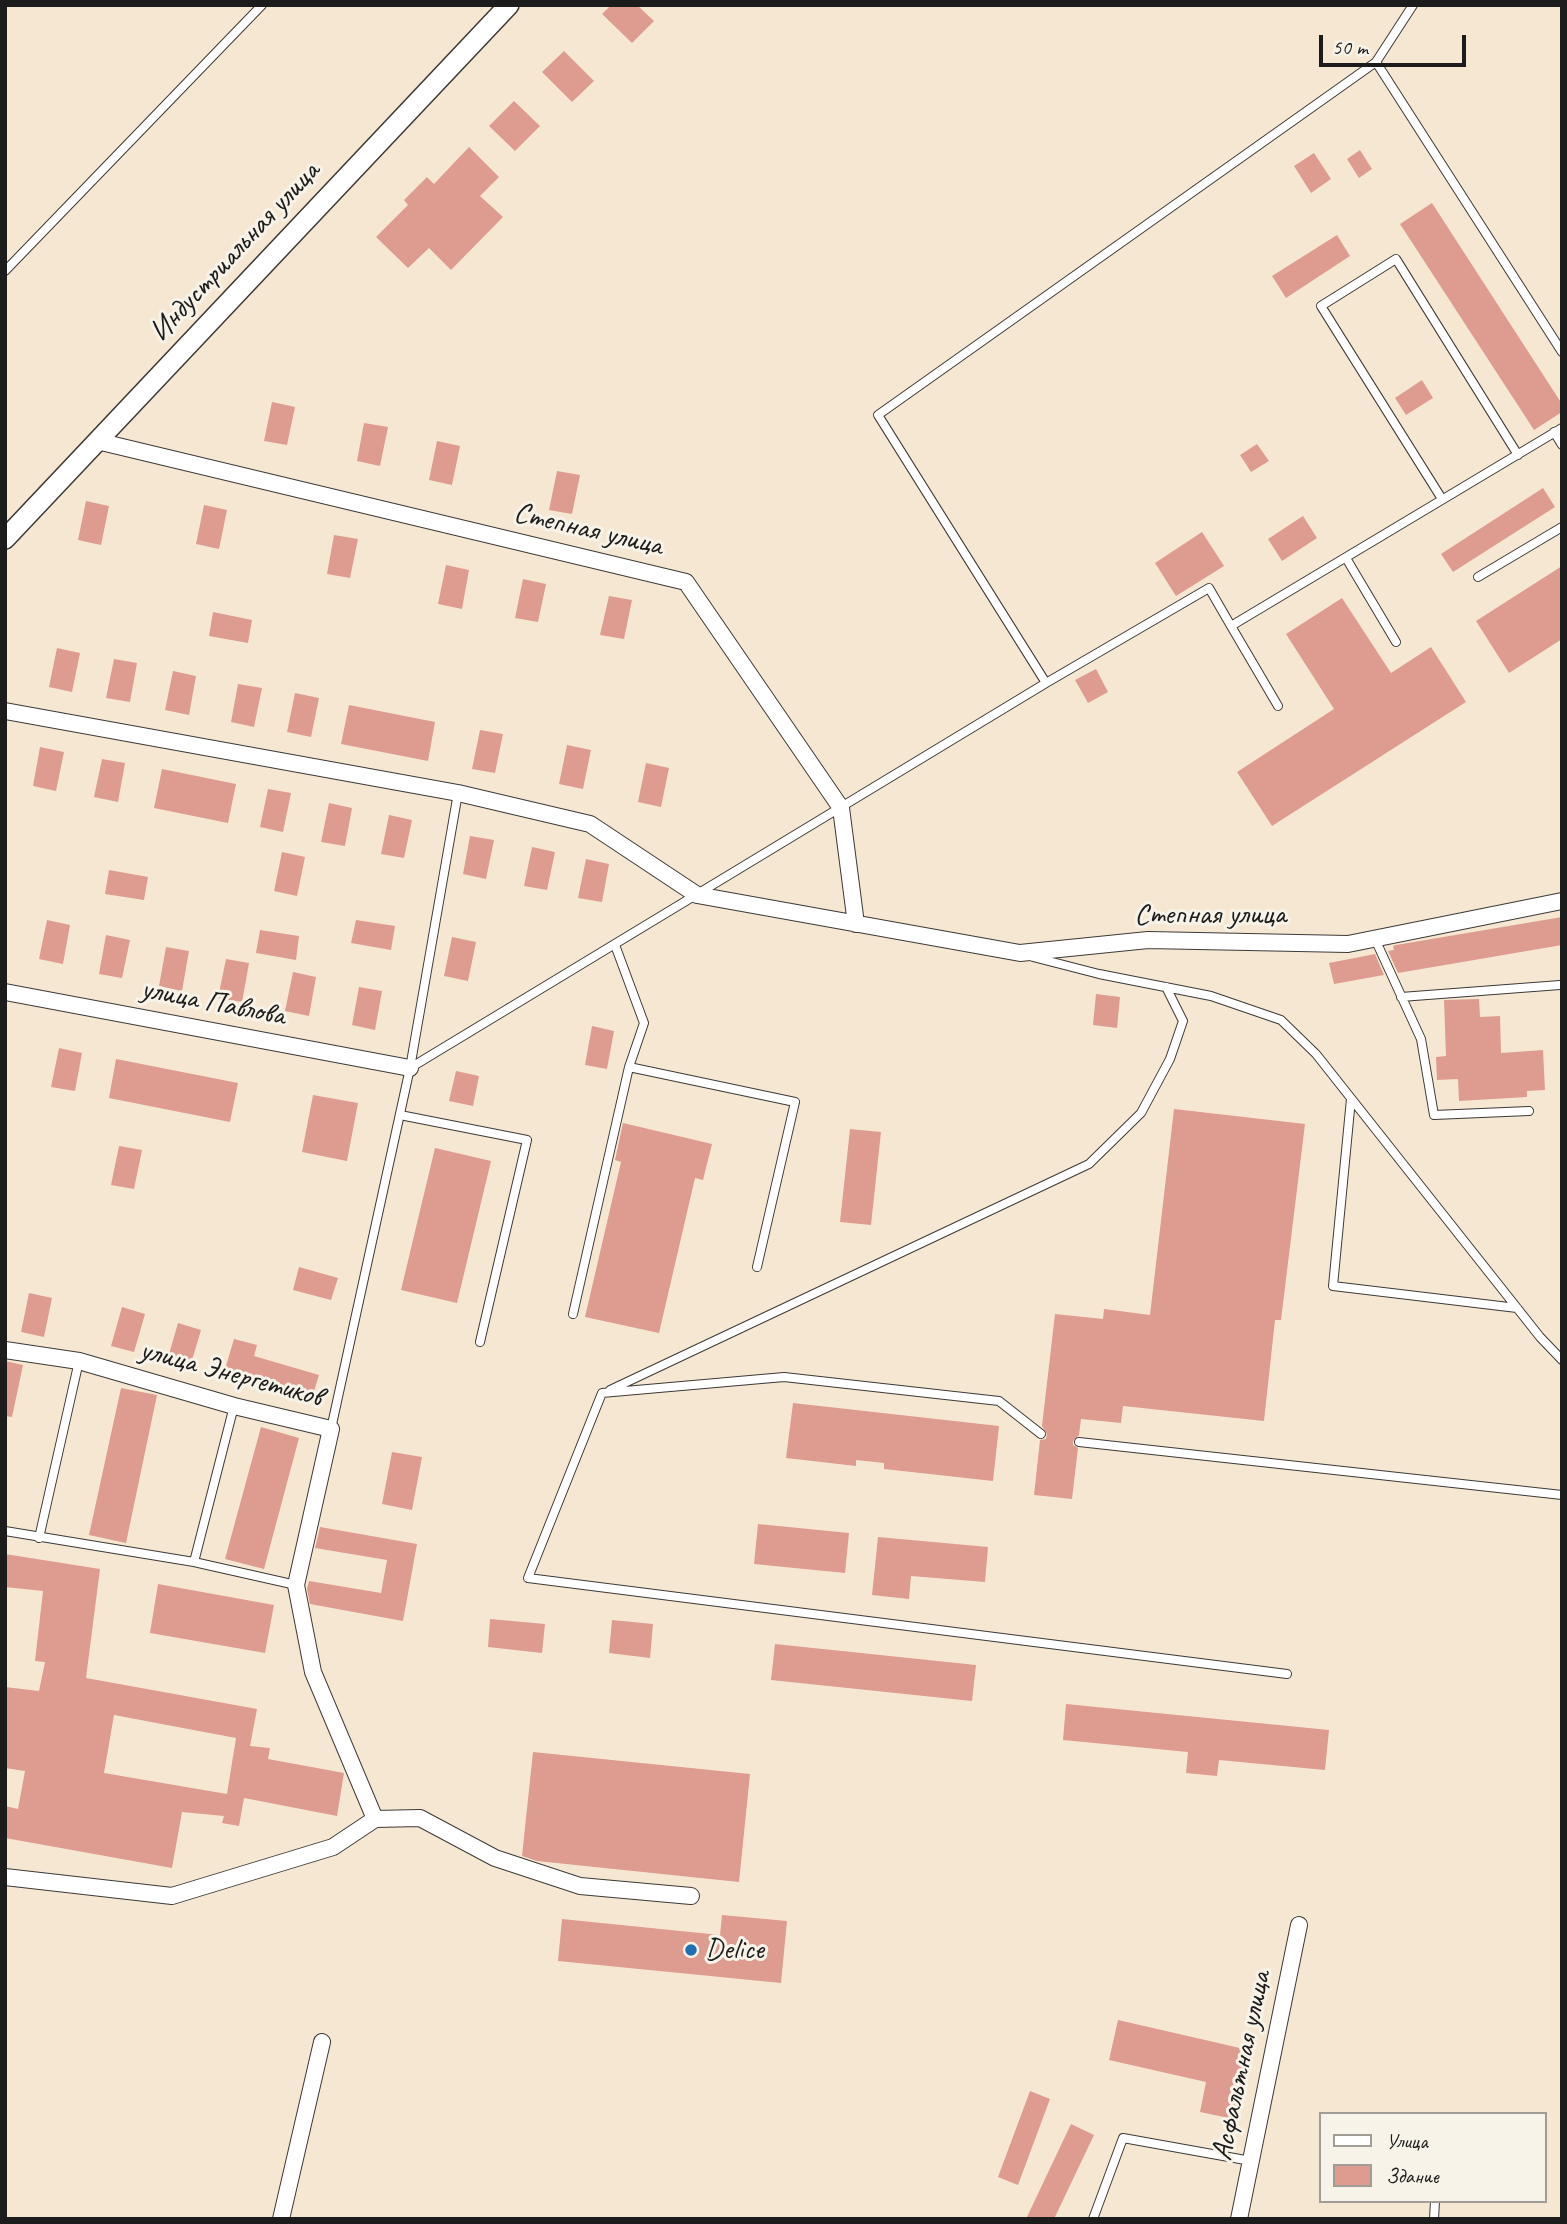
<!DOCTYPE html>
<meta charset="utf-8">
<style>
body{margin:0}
#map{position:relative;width:1567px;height:2224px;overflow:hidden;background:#f6e7d3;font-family:Caveat,sans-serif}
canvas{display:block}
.frame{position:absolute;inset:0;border:7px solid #1c1c1c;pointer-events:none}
.legend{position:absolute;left:1319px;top:2112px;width:228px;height:91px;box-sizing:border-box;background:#f7f3e8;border:2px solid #9f9d96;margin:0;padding:9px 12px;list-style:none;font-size:21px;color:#1c1c1c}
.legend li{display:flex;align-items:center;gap:14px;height:35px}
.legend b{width:35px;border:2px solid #9f9d96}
.scale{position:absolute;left:1319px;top:35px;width:147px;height:32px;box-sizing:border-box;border:4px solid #1c1c1c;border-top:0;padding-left:9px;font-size:21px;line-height:24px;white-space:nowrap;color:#1c1c1c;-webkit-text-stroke:5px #f7f3e8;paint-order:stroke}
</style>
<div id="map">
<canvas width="1567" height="2224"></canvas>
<div class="frame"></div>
<ul class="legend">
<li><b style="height:9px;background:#fff"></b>Улица</li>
<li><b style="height:19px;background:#de9c90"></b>Здание</li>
</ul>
<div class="scale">50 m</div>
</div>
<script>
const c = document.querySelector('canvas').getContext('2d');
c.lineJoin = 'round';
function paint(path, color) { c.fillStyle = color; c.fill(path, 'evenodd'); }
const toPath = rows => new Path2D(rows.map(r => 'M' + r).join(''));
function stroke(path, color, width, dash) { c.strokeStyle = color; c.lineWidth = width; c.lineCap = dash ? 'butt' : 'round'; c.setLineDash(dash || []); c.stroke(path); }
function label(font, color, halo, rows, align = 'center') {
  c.font = font + ' Caveat,sans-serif'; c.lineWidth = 6; c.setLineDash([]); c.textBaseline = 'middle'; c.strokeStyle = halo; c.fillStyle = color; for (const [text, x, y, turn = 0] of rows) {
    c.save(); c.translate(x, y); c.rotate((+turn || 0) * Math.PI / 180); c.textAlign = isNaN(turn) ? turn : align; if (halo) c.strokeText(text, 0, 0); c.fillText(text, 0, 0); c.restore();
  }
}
paint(toPath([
 [611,5,637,5,654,21,632,43,602,14],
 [564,51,594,81,572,102,542,72],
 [514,101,540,126,515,151,489,126],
 [469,147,499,177,480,196,503,217,451,270,429,248,408,268,376,237,408,205,404,200,427,177,434,184],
 [1360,150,1372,169,1359,178,1347,159],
 [1314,153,1331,179,1311,193,1294,166],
 [1432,203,1562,404,1562,412,1534,430,1400,224],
 [1337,235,1350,256,1286,298,1272,276],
 [1422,380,1433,398,1406,415,1395,398],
 [272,402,295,407,287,445,264,441],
 [364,423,388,427,380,466,357,461],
 [437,441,460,446,452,485,429,480],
 [1257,444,1269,461,1251,472,1240,455],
 [557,471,580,475,572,514,549,510],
 [1543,488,1555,507,1453,572,1441,554],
 [86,501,109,506,101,545,78,540],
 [204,505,227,510,219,549,196,544],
 [1303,516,1317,538,1282,561,1268,539],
 [1202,532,1224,566,1176,596,1155,563],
 [334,535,358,539,350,578,327,574],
 [446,565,469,570,462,609,438,604],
 [1562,566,1562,639,1509,673,1476,621],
 [523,579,546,584,538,622,515,618],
 [609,596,632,600,624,639,600,635],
 [1342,598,1391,673,1431,647,1466,702,1272,826,1237,772,1334,709,1286,634],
 [213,612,252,620,248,643,209,636],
 [57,648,80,653,72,692,49,687],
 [114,659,137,663,130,702,106,698],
 [1096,669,1108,692,1088,703,1075,680],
 [173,671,196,676,189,715,165,710],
 [238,684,262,688,254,727,231,722],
 [295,693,319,698,311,737,287,732],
 [349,705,435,722,428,761,341,744],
 [480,730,503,734,495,773,472,769],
 [567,745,591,750,583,789,559,784],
 [40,747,64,752,56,791,33,786],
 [102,759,125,763,118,802,94,797],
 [646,763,669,768,661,807,638,802],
 [162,769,236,784,228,823,154,808],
 [268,789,291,793,283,832,260,827],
 [329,803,352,808,345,846,321,842],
 [389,815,412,820,404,858,381,854],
 [470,836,494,840,486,879,463,874],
 [532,847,555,852,547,890,524,886],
 [282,852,305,857,297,896,274,891],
 [586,859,609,864,602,902,578,898],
 [109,870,148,877,144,900,105,894],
 [1562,917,1562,945,1398,973,1388,951,1394,950,1393,946,1396,945],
 [47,920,70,925,63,964,39,959],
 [356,920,395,926,391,950,351,943],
 [260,930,299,936,296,960,256,953],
 [106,935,130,940,122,978,99,974],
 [452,937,476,942,468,981,444,976],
 [166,947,189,951,182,991,159,986],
 [1375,954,1384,975,1334,984,1329,963],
 [226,959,249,963,242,1002,218,998],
 [293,972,316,977,309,1016,285,1011],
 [359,987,382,991,375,1030,352,1025],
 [1096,994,1120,997,1117,1028,1093,1025],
 [1479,999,1480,1017,1500,1016,1501,1053,1543,1050,1545,1090,1527,1091,1527,1097,1459,1101,1458,1079,1437,1080,1436,1057,1446,1056,1444,1000],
 [592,1026,614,1031,607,1069,585,1065],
 [59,1048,82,1053,75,1091,51,1087],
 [116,1059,238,1083,230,1122,109,1098],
 [456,1071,479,1076,473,1106,449,1101],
 [313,1095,358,1103,347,1161,302,1152],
 [1174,1109,1305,1124,1281,1320,1275,1320,1264,1421,1123,1406,1121,1423,1081,1419,1079,1435,1073,1441,1073,1445,1078,1448,1072,1499,1034,1495,1040,1440,1046,1439,1047,1434,1042,1426,1055,1314,1103,1319,1104,1309,1150,1315],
 [623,1123,712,1144,703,1180,695,1178,659,1333,585,1317,621,1162,615,1160],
 [850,1129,881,1132,871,1225,840,1222],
 [119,1146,142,1150,134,1189,111,1185],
 [435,1148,491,1161,457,1303,401,1290],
 [299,1267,338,1278,331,1300,293,1290],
 [29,1293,52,1298,44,1337,21,1332],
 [122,1307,145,1314,134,1352,111,1346],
 [178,1323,201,1330,190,1367,167,1361],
 [234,1339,257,1345,254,1356,319,1375,312,1398,247,1379,246,1383,223,1376],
 [5,1361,23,1365,12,1417,5,1416],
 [121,1388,157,1395,126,1543,89,1535],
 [793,1403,999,1426,993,1481,884,1469,884,1463,856,1460,856,1466,786,1458],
 [261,1427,299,1438,264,1569,225,1559],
 [392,1452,422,1457,412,1510,382,1504],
 [758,1524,849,1533,845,1573,754,1564],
 [320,1527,417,1544,403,1621,310,1604,307,1589,309,1581,381,1593,387,1560,315,1548],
 [878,1537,988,1547,985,1582,911,1576,909,1599,872,1595],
 [5,1554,100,1569,86,1678,257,1709,250,1746,270,1748,268,1759,344,1773,337,1816,244,1798,239,1826,222,1823,224,1816,182,1812,172,1868,5,1838,5,1806,18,1809,25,1771,5,1768,5,1687,39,1691,45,1662,35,1661,43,1591,5,1587],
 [114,1715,236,1738,227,1794,104,1773],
 [158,1584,274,1605,265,1653,150,1633],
 [490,1619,545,1624,542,1653,488,1647],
 [612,1620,653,1624,650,1658,609,1653],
 [775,1644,976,1665,972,1701,771,1680],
 [1066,1704,1329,1730,1325,1770,1219,1760,1217,1776,1186,1773,1188,1752,1063,1740],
 [533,1752,750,1774,739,1882,537,1861,522,1856],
 [722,1915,787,1921,781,1983,558,1961,562,1919,720,1935],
 [1118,2020,1253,2051,1238,2120,1200,2112,1206,2082,1109,2060],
 [1030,2091,1050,2099,1018,2185,998,2177],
 [1071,2124,1094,2135,1054,2219,1026,2219]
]), '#de9c90');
const service = toPath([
 [1376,62,1562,352],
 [5,271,262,5],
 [1554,432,1562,445],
 [1442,499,1321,306,1396,259,1518,455],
 [1346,558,1396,642],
 [1478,577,1562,527],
 [1231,626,1278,706],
 [1046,683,1209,588,1231,626,1562,428],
 [1375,939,1421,1039,1434,1115,1529,1111],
 [1033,957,1099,974,1211,996,1281,1020,1316,1054,1540,1337,1562,1360],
 [1401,997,1560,985],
 [629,1067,795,1102,757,1267],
 [410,1068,1046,683,878,415,1376,62,1413,5],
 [1351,1099,1333,1286,1517,1308],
 [400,1115,527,1140,480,1342],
 [573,1314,629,1067,644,1023,615,945],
 [610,1390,1089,1164,1141,1113,1170,1059,1183,1021,1166,987],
 [331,1429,410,1068,458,793],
 [1041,1434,999,1401,784,1377,602,1393,528,1578,1287,1674],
 [1079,1442,1562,1495],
 [5,1531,194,1562,296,1585],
 [39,1538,79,1361],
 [194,1562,234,1406],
 [1093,2219,1123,2138,1251,2161],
 [1434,2219,1435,2201]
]);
const minor = toPath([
 [97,441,686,582,841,808,856,924],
 [5,711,458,793,590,824,697,895,1020,953,1148,940,1348,944,1562,901],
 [5,992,410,1068],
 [5,1350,79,1361,234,1406,331,1429,296,1585,313,1672,375,1819],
 [5,1877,172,1896,333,1847,375,1819,420,1818,495,1858,580,1886,691,1896],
 [281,2219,322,2042],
 [1239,2219,1299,1925]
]);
const tertiary = toPath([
 [5,539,509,5]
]);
stroke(service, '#3d3a37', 10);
stroke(minor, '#3d3a37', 18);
stroke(tertiary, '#3d3a37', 22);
stroke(service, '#fff', 8);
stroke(minor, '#fff', 16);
stroke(tertiary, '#fff', 19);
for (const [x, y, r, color] of [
 [691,1950,7,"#1f6fb2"]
]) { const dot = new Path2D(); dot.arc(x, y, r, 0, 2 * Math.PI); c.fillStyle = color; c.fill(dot); stroke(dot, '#f7f3e8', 2.5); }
label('30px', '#1c1c1c', '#f7f3e8', [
 ["Индустриальная улица",235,252,-47],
 ["Степная улица",588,530,13],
 ["Степная улица",1210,915],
 ["улица Павлова",213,1003,11],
 ["улица Энергетиков",231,1374,15],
 ["Асфальтная улица",1242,2066,-78]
]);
label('30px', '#1c1c1c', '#f7f3e8', [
 ["Delice",705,1950]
], 'left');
</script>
